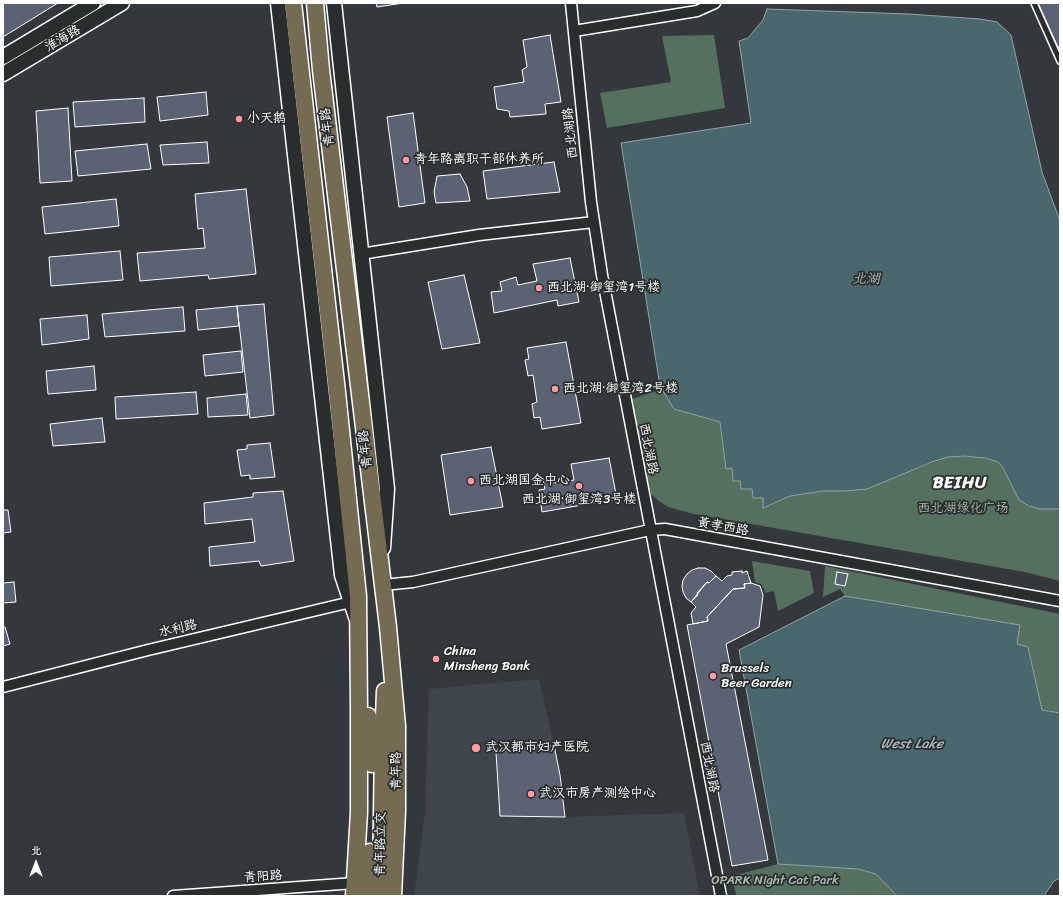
<!DOCTYPE html>
<meta charset="utf-8">
<style>
body{margin:0}
#map{position:relative;width:1063px;height:899px;overflow:hidden;background:#34383c;font-family:Sriracha,"LXGW WenKai TC",sans-serif}
canvas{display:block}
.frame{position:absolute;inset:0;border:4px solid #fff;pointer-events:none}
.north{position:absolute;left:16px;top:843px;width:40px;height:40px;-webkit-text-stroke:3px #2a2d2e;paint-order:stroke;rotate:0deg;font-size:11px;font-weight:700;line-height:16px;text-align:center;color:#fff}
.north::after{content:'';display:block;margin:auto;width:14px;height:18px;background:#fff;clip-path:polygon(50% 0,100% 100%,50% 72%,0 100%)}
</style>
<div id="map">
<canvas width="1063" height="899"></canvas>
<div class="frame"></div>
<div class="north">北</div>
</div>
<script>
const c = document.querySelector('canvas').getContext('2d');
c.lineJoin = 'round';
function paint(path, color) { c.fillStyle = color; c.fill(path, 'evenodd'); }
const toPath = rows => new Path2D(rows.map(r => 'M' + r).join(''));
function stroke(path, color, width, dash) { c.strokeStyle = color; c.lineWidth = width; c.lineCap = dash ? 'butt' : 'round'; c.setLineDash(dash || []); c.stroke(path); }
function label(font, color, halo, rows, align = 'center') {
  c.font = font + ' Sriracha,"LXGW WenKai TC",sans-serif'; c.lineWidth = 3.5; c.setLineDash([]); c.textBaseline = 'middle'; c.strokeStyle = halo; c.fillStyle = color; for (const [text, x, y, turn = 0] of rows) {
    c.save(); c.translate(x, y); c.rotate((+turn || 0) * Math.PI / 180); c.textAlign = isNaN(turn) ? turn : align; if (halo) c.strokeText(text, 0, 0); c.fillText(text, 0, 0); c.restore();
  }
}
paint(toPath([
 [539,679,554,745,496,752,500,816,565,817,684,813,700,896,414,896,425,812,429,689]
]), '#3f454c');
paint(toPath([
 [714,35,725,108,607,128,600,93,671,82,662,36],
 [662,389,674,409,720,422,726,468,732,468,733,481,740,481,763,498,764,508,790,496,823,491,845,491,899,475,948,457,964,456,985,458,998,462,1003,468,1011,484,1029,506,1040,509,1060,509,1060,581,1025,572,694,514,668,507,659,501,651,494,648,487,632,399],
 [752,561,810,571,814,593,778,611,774,591,765,593,764,589,761,584,755,582],
 [825,566,1060,614,1060,713,1042,710,1028,647,1017,645,1019,625,845,596,840,589,823,597],
 [778,864,858,869,876,874,897,896,736,896,732,876]
]), '#55705e');
const water = toPath([
 [767,9,909,14,980,19,997,22,1011,35,1042,172,1060,221,1060,509,1040,509,1029,506,1019,500,1003,468,998,462,985,458,964,456,948,457,932,462,867,489,845,491,823,491,790,496,763,508,763,498,753,498,752,489,741,489,740,481,733,481,732,468,726,469,720,422,674,409,660,386,621,143,751,123,739,41,748,38,763,20,767,9],
 [845,596,1020,625,1017,644,1028,647,1042,710,1060,713,1060,878,1054,881,1044,896,897,896,876,874,858,869,778,864,739,650,845,596]
]);
paint(water, '#4a676d');
stroke(water, '#92a4a7', 1);
const building = toPath([
 [3,3,58,3,3,37,3,3],
 [376,3,404,3,377,7,376,3],
 [1038,3,1060,3,1060,50,1057,45,1038,3],
 [550,35,561,102,545,104,546,114,510,117,509,111,497,109,494,87,524,82,522,70,527,67,523,40,550,35],
 [206,92,208,115,160,121,157,97,206,92],
 [144,98,145,122,75,127,73,102,144,98],
 [68,108,72,181,40,183,36,111,68,108],
 [413,113,425,203,399,207,387,117,413,113],
 [207,142,209,163,163,165,160,145,207,142],
 [147,144,151,169,78,176,75,151,147,144],
 [554,162,560,192,487,199,483,171,554,162],
 [460,174,467,187,470,201,436,203,434,192,437,176,460,174],
 [246,189,256,274,209,279,208,275,140,281,137,253,205,248,203,228,198,229,195,194,246,189],
 [116,199,119,226,45,234,42,207,116,199],
 [120,251,123,280,51,286,49,257,120,251],
 [570,258,579,302,558,306,557,300,494,313,491,292,502,291,500,282,516,277,518,285,537,281,533,264,570,258],
 [464,275,480,343,442,349,428,282,464,275],
 [264,304,274,415,250,418,237,306,264,304],
 [237,306,239,326,198,330,196,310,237,306],
 [183,307,185,331,105,337,102,314,183,307],
 [87,315,89,339,42,345,40,319,87,315],
 [566,342,581,423,542,429,540,417,534,418,532,404,537,402,533,375,528,376,525,360,529,359,527,348,566,342],
 [241,351,243,372,205,376,203,355,241,351],
 [94,366,96,390,48,394,46,371,94,366],
 [196,392,198,414,116,419,115,397,196,392],
 [246,394,248,415,208,417,207,398,246,394],
 [102,418,105,442,53,446,50,424,102,418],
 [270,443,275,477,250,479,250,475,241,476,237,450,247,449,247,445,270,443],
 [491,447,503,507,450,515,441,455,491,447],
 [609,458,617,499,542,512,539,490,545,489,543,480,554,477,555,483,574,480,571,464,609,458],
 [283,491,294,561,261,566,259,561,210,566,209,547,255,542,252,519,205,524,204,503,253,497,253,493,283,491],
 [3,510,8,510,11,532,3,533,3,510],
 [698,568,705,568,711,571,716,576,709,583,707,582,691,602,686,598,683,592,682,586,683,580,687,574,692,570,698,568],
 [742,571,742,573,747,571,751,583,744,584,745,588,733,589,707,617,708,621,693,624,691,613,696,607,691,602,698,595,697,593,707,582,709,583,716,576,722,581,727,576,732,575,732,572,742,571],
 [837,572,848,574,845,586,835,584,837,572],
 [14,582,16,602,3,603,3,583,14,582],
 [751,583,760,586,763,595,759,627,726,644,768,860,732,866,687,625,708,621,707,617,733,589,745,588,744,584,751,583],
 [3,627,5,627,10,644,3,646,3,627],
 [554,745,560,775,565,817,500,816,496,752,554,745]
]);
paint(building, '#5a6273');
stroke(building, '#fff', 1);
const service = toPath([
 [1034,3,1060,61]
]);
const minor = toPath([
 [571,3,591,202,602,275,721,896],
 [574,31,697,11,715,3],
 [361,254,479,235,594,222],
 [383,585,413,582,650,530,665,529,1060,601],
 [3,687,148,650,351,602,356,598],
 [173,896,355,883]
]);
const secondary = toPath([
 [278,3,342,575,356,617],
 [334,3,387,489,383,548],
 [3,57,93,3],
 [3,74,122,3]
]);
const primary = toPath([
 [293,3,337,392,358,596,359,708,359,812,354,896],
 [315,3,321,70,388,627,397,726,397,811,393,896],
 [368,716,372,745,372,764],
 [368,896,370,852],
 [379,896,381,878,383,745,385,691]
]);
stroke(service, '#fff', 8);
stroke(minor, '#fff', 13);
stroke(secondary, '#fff', 17);
stroke(primary, '#fff', 19);
stroke(service, '#2a2d2e', 5);
stroke(minor, '#2a2d2e', 10);
stroke(secondary, '#2a2d2e', 14);
stroke(primary, '#746b52', 16);
for (const [x, y, r, color] of [
 [239,119,4,"#ff9aa2"],
 [406,160,4,"#ff9aa2"],
 [539,288,4,"#ff9aa2"],
 [555,389,4,"#ff9aa2"],
 [471,481,4,"#ff9aa2"],
 [579,486,4,"#ff9aa2"],
 [436,659,4,"#ff9aa2"],
 [713,676,4,"#ff9aa2"],
 [476,748,5,"#ff9aa2"],
 [531,794,4,"#ff9aa2"]
]) { const dot = new Path2D(); dot.arc(x, y, r, 0, 2 * Math.PI); c.fillStyle = color; c.fill(dot); stroke(dot, '#2a2d2e', 1.5); }
label('13px', '#fff', '#2a2d2e', [
 ["淮海路",63,39,-31],
 ["青年路",328,127,-97],
 ["西北湖路",571,133,-96],
 ["青年路",366,449,-97],
 ["西北湖路",648,449,79],
 ["黄孝西路",723,527,10],
 ["水利路",178,629,-13],
 ["西北湖路",709,767,79],
 ["青年路",397,771,-90],
 ["青年路立交",381,844,-89],
 ["青阳路",263,877,-4]
]);
label('13px', '#fff', '#2a2d2e', [
 ["小天鹅",247,119],
 ["青年路离职干部休养所",414,160],
 ["西北湖·御玺湾1号楼",547,288],
 ["西北湖·御玺湾2号楼",563,389],
 ["西北湖国金中心",479,481],
 ["西北湖·御玺湾3号楼",579,500,"center"],
 ["China",444,652],
 ["Minsheng Bank",444,667],
 ["Brussels",721,669],
 ["Beer Garden",721,684],
 ["武汉都市妇产医院",485,748],
 ["武汉市房产测绘中心",539,794]
], 'left');
label('13px', '#aab8ae', '#2a2d2e', [
 ["西北湖绿化广场",963,509],
 ["OPARK Night Cat Park",775,881]
]);
label('italic 14px', '#aebbbd', '#2a2d2e', [
 ["北湖",866,279],
 ["West Lake",912,744]
]);
c.letterSpacing = '1px';
label('bold 17px', '#fff', '#2a2d2e', [
 ["BEIHU",960,484]
]);
c.letterSpacing = '0px';
</script>
